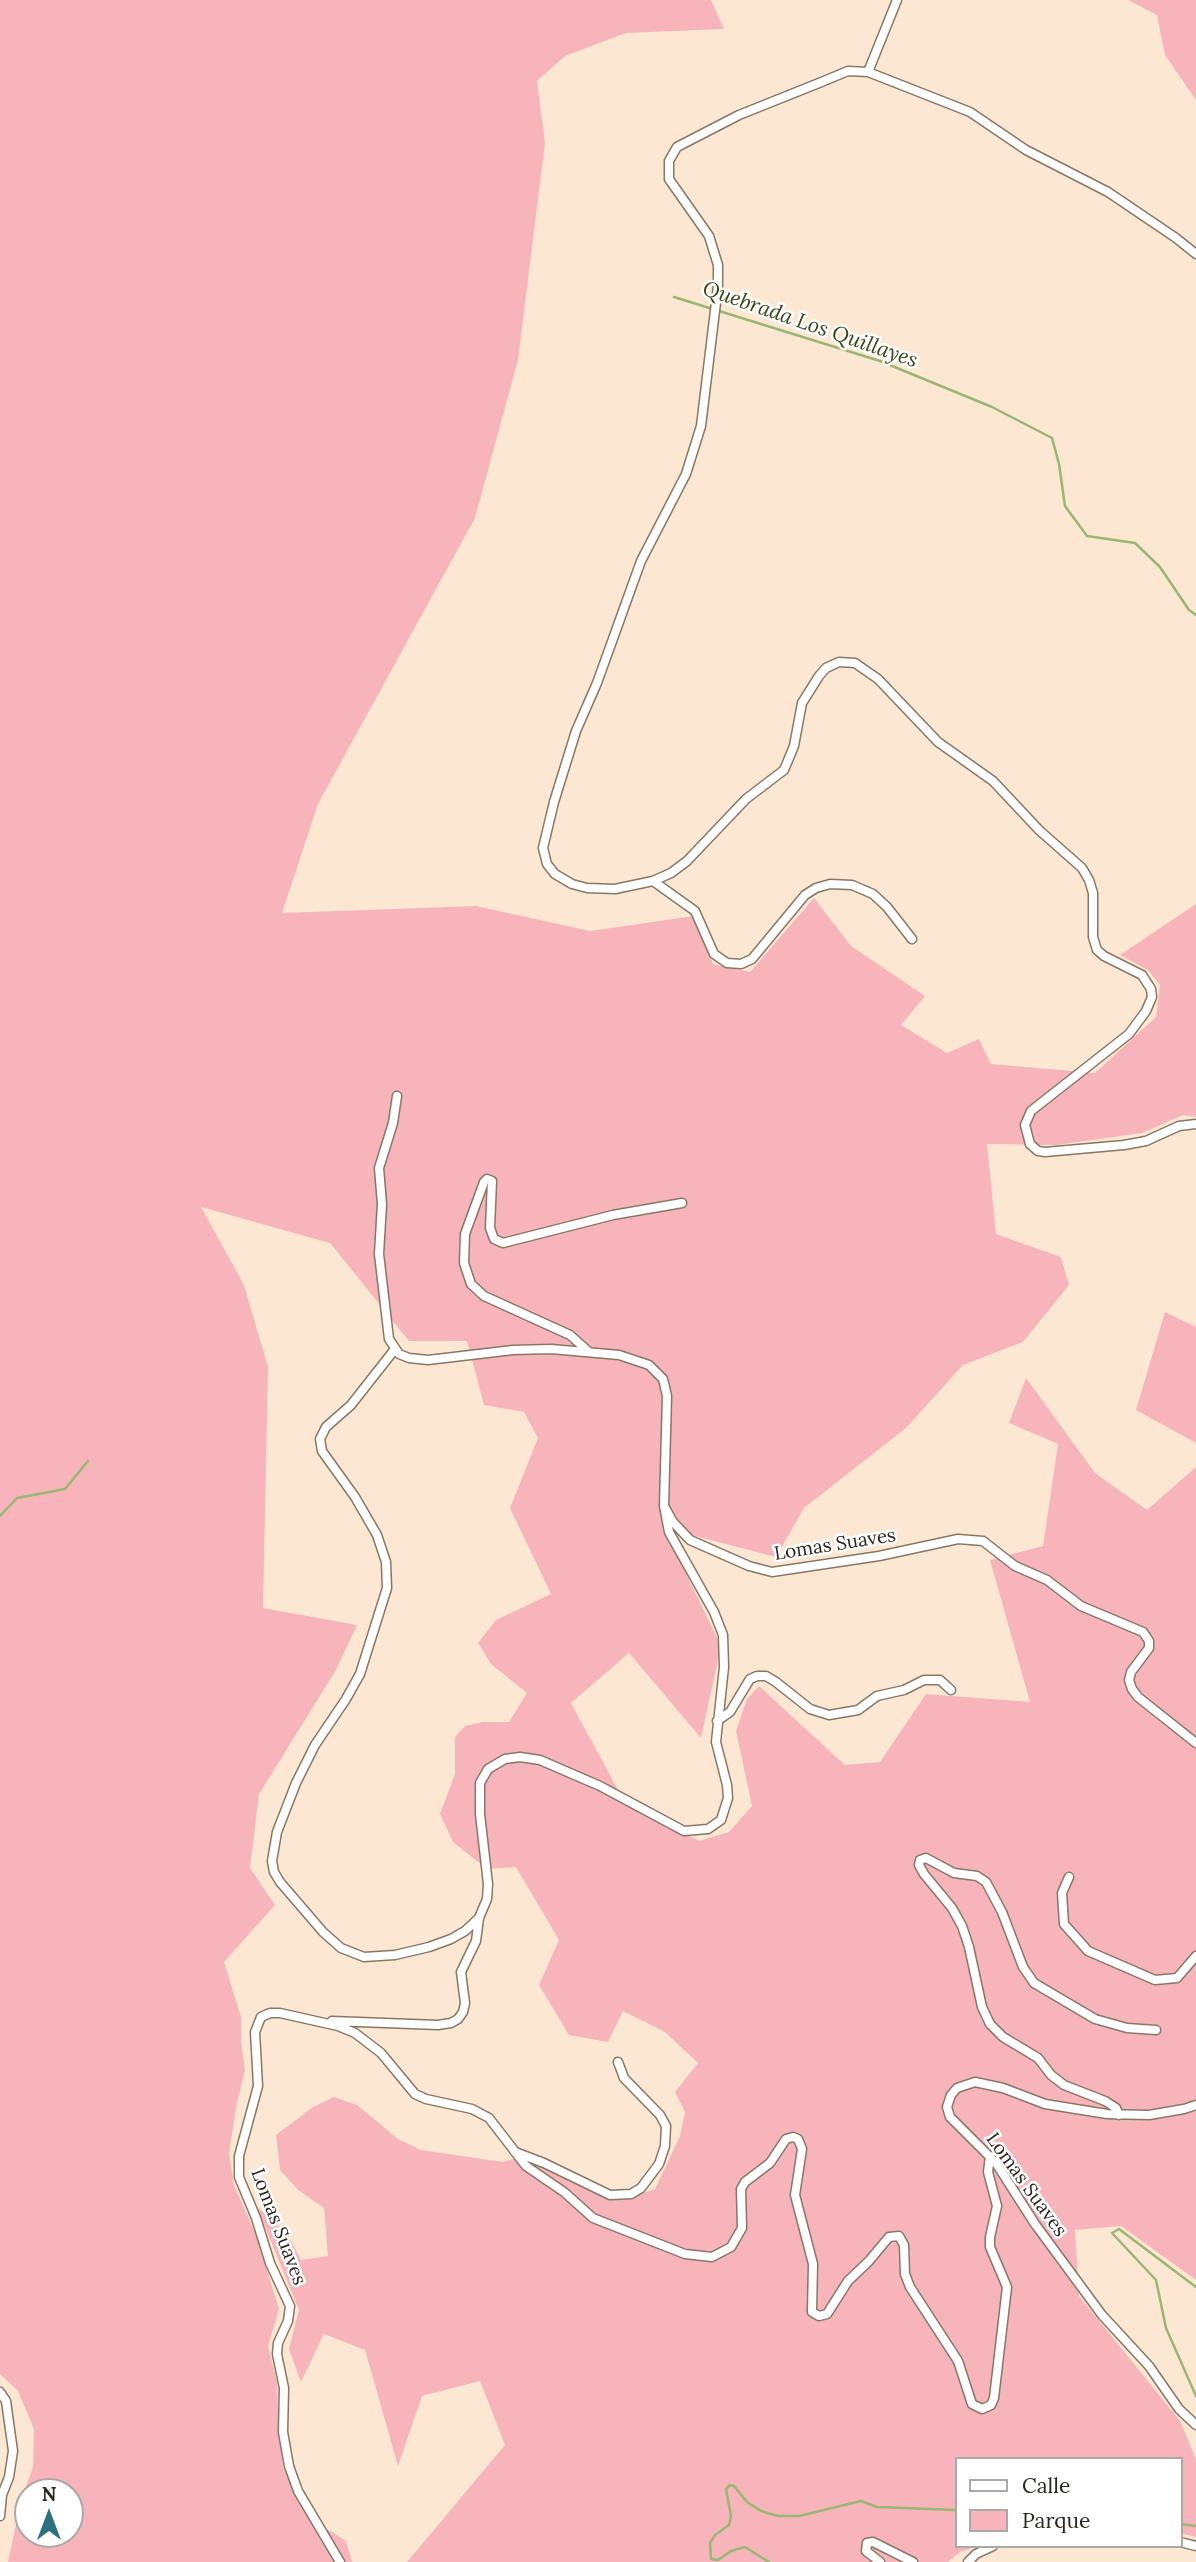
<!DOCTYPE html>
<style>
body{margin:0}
#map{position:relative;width:1196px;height:2562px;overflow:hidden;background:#fce8d2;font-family:Lora,serif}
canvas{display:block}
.legend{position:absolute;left:955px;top:2457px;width:228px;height:91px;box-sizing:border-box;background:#fff;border:2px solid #aba8a5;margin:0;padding:9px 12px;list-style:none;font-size:21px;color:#2d251d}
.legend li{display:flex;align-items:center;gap:14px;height:35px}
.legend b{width:35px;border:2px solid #aba8a5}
.north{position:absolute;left:14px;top:2478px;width:70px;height:70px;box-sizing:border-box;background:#fff;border:2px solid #aba8a5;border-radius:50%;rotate:0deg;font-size:19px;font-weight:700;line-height:28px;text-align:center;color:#2d251d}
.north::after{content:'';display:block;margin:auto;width:24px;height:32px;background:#2c7080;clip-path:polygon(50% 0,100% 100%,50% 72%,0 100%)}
</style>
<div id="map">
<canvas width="1196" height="2562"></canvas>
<ul class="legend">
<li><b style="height:9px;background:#fff"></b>Calle</li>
<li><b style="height:19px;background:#f8b4bb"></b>Parque</li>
</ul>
<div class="north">N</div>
</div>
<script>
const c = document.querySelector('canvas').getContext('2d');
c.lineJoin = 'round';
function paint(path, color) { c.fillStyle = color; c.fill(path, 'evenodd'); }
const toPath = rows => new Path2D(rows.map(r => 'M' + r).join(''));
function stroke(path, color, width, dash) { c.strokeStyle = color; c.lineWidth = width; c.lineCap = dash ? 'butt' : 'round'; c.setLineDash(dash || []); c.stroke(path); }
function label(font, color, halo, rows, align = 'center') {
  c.font = font + ' Lora,serif'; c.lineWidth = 5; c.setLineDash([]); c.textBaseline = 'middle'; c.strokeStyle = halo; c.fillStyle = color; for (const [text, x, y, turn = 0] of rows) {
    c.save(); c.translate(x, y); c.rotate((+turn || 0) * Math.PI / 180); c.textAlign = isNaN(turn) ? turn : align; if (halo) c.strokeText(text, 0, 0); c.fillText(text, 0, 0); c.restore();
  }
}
paint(toPath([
 [0,0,711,0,724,29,626,33,565,56,537,81,545,143,518,360,475,518,318,804,282,913,476,906,590,931,694,916,713,964,750,972,814,898,851,946,925,996,901,1025,947,1053,979,1039,991,1064,1095,1073,1156,1017,1160,985,1148,970,1120,955,1196,904,1196,1117,1183,1115,1142,1133,1057,1145,987,1144,996,1234,1061,1257,1069,1285,1023,1342,963,1365,906,1428,804,1508,776,1557,664,1528,721,1646,701,1738,629,1653,571,1703,623,1799,699,1841,729,1832,752,1806,736,1731,747,1699,759,1686,845,1765,880,1762,926,1694,1030,1702,990,1560,1043,1546,1058,1444,1009,1423,1026,1378,1095,1473,1147,1510,1196,1467,1196,2280,1121,2226,1075,2230,1079,2296,1180,2421,1196,2459,1196,2537,1180,2533,1180,2459,956,2459,956,2546,978,2546,960,2552,948,2562,407,2562,505,2445,480,2381,422,2396,398,2466,365,2350,324,2334,301,2382,289,2349,299,2310,257,2207,287,2233,301,2260,328,2256,324,2208,298,2190,280,2170,276,2135,313,2107,334,2097,357,2105,398,2139,421,2150,503,2162,524,2156,609,2192,643,2193,655,2189,680,2136,685,2112,675,2092,698,2063,665,2032,623,2011,608,2042,569,2035,539,1985,559,1940,516,1867,487,1869,453,1842,440,1814,455,1774,455,1737,465,1726,483,1722,509,1722,527,1693,491,1664,478,1643,496,1620,551,1594,510,1508,538,1438,524,1412,484,1405,467,1341,409,1341,330,1243,201,1207,244,1285,268,1367,263,1608,357,1625,336,1670,259,1794,250,1868,275,1905,224,1962,241,2017,241,2041,245,2071,237,2102,229,2153,234,2185,256,2235,279,2309,268,2346,277,2382,279,2430,283,2468,316,2522,346,2541,352,2562,8,2562,21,2501,33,2467,34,2429,18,2391,0,2374],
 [28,2492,70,2492,70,2534,28,2534],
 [1128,0,1196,0,1196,100,1165,55,1157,15],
 [1165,1312,1196,1327,1196,1443,1136,1410]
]), '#f8b4bb');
stroke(toPath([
 [674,297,880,361,992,407,1052,438,1059,464,1065,506,1087,536,1135,543,1160,567,1189,610,1196,615],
 [0,1516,17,1498,65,1489,88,1461],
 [1196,2287,1119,2229,1112,2233,1156,2280,1166,2328,1196,2396],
 [1180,2524,1196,2526],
 [769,2562,745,2547,731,2551,718,2560,711,2559,710,2543,715,2535,729,2525,731,2516,726,2489,730,2485,734,2486,747,2502,761,2511,778,2516,799,2516,861,2501,877,2507,956,2510]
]), '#98b772', 2.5);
const minor = toPath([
 [868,72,897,0],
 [1196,254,1176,238,1108,192,1026,150,970,112,868,72,848,71,819,83,739,115,677,147,669,161,669,179,709,236,718,265,718,286,701,426,686,474,641,561,597,683,576,731,554,802,543,848,547,864,555,874,572,884,587,888,615,889,653,881,671,873,687,861,746,799,784,770,794,746,802,703,819,676,826,668,839,662,855,663,878,679,938,742,993,781,1039,830,1082,868,1089,880,1093,893,1093,937,1097,950,1104,956,1142,975,1151,989,1152,997,1146,1011,1129,1034,1031,1111,1025,1125,1030,1144,1038,1151,1045,1152,1124,1145,1146,1141,1179,1126,1196,1124],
 [653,881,695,911,714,954,727,963,741,964,752,959,805,895,816,888,830,884,852,885,873,894,887,907,912,939],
 [397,1096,393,1123,379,1168,382,1204,379,1254,389,1339,399,1354,409,1358,428,1360,513,1350,551,1349,619,1355,649,1365,663,1379,667,1396,664,1506,673,1522,690,1540,749,1566,772,1572,879,1556,958,1539,983,1541,1015,1566,1047,1580,1081,1606,1143,1632,1149,1641,1149,1648,1131,1672,1129,1680,1132,1689,1138,1697,1196,1743],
 [395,1349,351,1405,326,1427,320,1439,322,1451,355,1497,377,1535,386,1562,387,1588,360,1674,346,1699,315,1745,296,1783,277,1832,272,1861,274,1872,280,1882,323,1932,341,1948,364,1957,395,1955,429,1947,451,1939,465,1931,479,1918,487,1899,488,1884,480,1814,480,1783,488,1769,505,1759,520,1757,540,1760,600,1786,684,1831,708,1829,721,1820,728,1798,727,1785,716,1742,724,1667,723,1635,714,1612,669,1532,664,1506],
 [589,1352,570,1335,484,1296,471,1284,464,1263,465,1234,484,1182,487,1179,492,1181,490,1228,494,1239,503,1243,613,1215,682,1203],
 [717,1721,730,1712,750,1679,757,1676,766,1676,776,1682,810,1709,829,1715,858,1710,877,1696,904,1690,924,1680,940,1680,951,1690],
 [1069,1877,1062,1893,1064,1924,1088,1951,1155,1980,1177,1978,1196,1956],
 [332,2021,438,2025,451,2023,458,2019,463,2012,465,2003,461,1972,476,1941,479,1918],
 [1196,2105,1184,2109,1149,2115,1107,2114,1045,2104,1003,2088,975,2082,957,2088,951,2095,947,2107,950,2117,996,2163,1035,2224,1102,2315,1149,2366,1179,2409,1196,2425],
 [1119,2115,1116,2108,1105,2101,1064,2085,1051,2075,1038,2058,1003,2037,990,2024,982,2007,969,1947,962,1926,952,1908,924,1874,919,1865,920,1860,926,1858,954,1873,977,1876,986,1882,1002,1912,1023,1967,1034,1983,1095,2019,1127,2028,1156,2030],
 [515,2152,544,2163,610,2195,631,2194,641,2188,659,2164,665,2146,666,2126,660,2115,624,2078,618,2062],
 [0,2392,6,2401,13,2451,9,2477,2,2495,0,2516],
 [1180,2542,1196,2546],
 [340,2562,298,2491,289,2466,283,2432,284,2388,277,2354,278,2343,288,2321,290,2306,270,2263,256,2218,239,2177,239,2156,258,2086,255,2032,261,2017,270,2013,280,2013,338,2026,355,2033,381,2053,415,2094,426,2099,472,2109,489,2118,526,2166,564,2192,593,2218,685,2254,712,2257,731,2247,742,2228,741,2189,745,2182,770,2163,786,2139,793,2137,798,2139,802,2149,795,2195,813,2264,812,2312,819,2316,827,2314,848,2281,869,2261,889,2237,899,2236,904,2245,905,2274,910,2287,958,2361,972,2404,982,2409,991,2405,994,2398,1007,2287,990,2247,990,2237,997,2206,988,2172,990,2156],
 [880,2562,866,2551,867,2543,873,2542,913,2562],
 [968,2562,976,2554,993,2546]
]);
stroke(minor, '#897763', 11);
stroke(minor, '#fff', 8);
label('19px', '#2d251d', '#fff', [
 ["Lomas Suaves",835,1545,-9],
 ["Lomas Suaves",1026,2185,54],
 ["Lomas Suaves",278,2227,69]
]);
label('italic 21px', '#334715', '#fff', [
 ["Quebrada Los Quillayes",810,325,19]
]);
</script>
